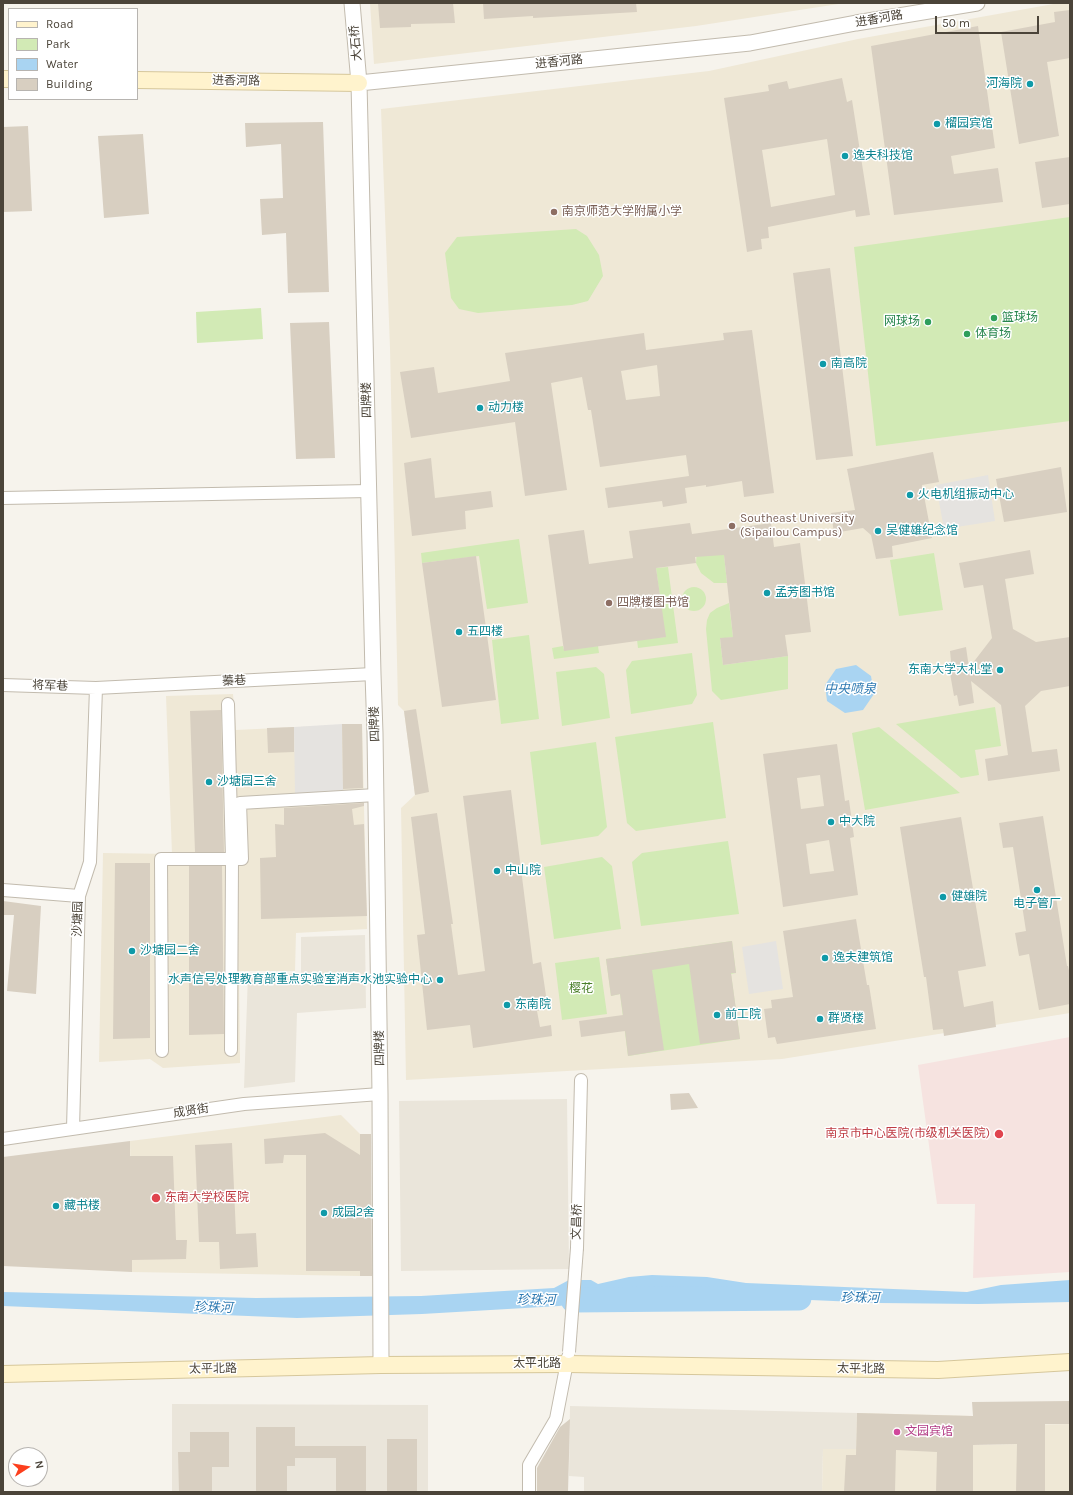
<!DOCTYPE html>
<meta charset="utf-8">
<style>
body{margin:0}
#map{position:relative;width:1073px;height:1495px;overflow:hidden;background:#f6f3ec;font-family:Karla,sans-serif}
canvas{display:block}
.frame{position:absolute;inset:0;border:4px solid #4b4439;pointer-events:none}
.legend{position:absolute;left:8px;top:8px;width:130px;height:92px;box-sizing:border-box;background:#fff;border:1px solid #b7b4b0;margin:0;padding:5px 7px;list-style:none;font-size:12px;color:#4b4439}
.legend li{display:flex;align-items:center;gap:8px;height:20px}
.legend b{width:20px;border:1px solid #b7b4b0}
.north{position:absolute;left:8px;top:1447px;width:40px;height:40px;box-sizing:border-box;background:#fff;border:1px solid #b7b4b0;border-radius:50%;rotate:78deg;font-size:11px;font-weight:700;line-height:16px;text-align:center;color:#4b4439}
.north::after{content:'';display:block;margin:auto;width:14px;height:18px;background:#fc3f1d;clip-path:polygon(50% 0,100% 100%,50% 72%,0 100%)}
.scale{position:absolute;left:935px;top:16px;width:104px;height:18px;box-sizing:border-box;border:2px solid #4b4439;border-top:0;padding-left:5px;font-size:12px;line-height:14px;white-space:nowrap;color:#4b4439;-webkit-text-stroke:3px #fff;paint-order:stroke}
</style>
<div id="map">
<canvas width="1073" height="1495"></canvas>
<div class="frame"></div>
<ul class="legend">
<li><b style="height:5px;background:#fff3cd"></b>Road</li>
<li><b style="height:11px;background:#d2eab5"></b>Park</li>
<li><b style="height:11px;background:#a9d4f2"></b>Water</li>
<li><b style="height:11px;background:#d8cfc1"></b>Building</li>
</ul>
<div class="north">N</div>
<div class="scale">50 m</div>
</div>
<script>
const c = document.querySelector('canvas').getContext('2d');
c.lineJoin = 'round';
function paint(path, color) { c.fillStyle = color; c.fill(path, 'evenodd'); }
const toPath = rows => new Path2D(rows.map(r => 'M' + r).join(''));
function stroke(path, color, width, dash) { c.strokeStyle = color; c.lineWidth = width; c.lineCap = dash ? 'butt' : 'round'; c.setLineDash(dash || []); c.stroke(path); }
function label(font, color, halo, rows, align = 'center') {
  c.font = font + ' Karla,"Noto Sans SC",sans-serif'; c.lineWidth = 3; c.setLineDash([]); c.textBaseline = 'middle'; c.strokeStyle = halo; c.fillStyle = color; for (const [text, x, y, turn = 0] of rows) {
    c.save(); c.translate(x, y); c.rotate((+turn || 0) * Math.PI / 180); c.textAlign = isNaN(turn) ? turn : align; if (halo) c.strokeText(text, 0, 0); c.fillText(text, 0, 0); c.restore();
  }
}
paint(toPath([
 [365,935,366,1008,297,1013,295,1082,244,1088,248,974,301,974,301,937],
 [567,1099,569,1269,401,1271,399,1101],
 [172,1404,428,1405,428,1492,172,1492],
 [570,1406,857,1413,856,1449,823,1450,822,1492,584,1492,584,1477,569,1476]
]), '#eae5da');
paint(toPath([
 [370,3,845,3,696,26,374,64],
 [1059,3,1070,3,1070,1013,782,1059,406,1080,401,808,415,795,404,711,398,705,390,348,381,109,709,71,858,39],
 [233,694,236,730,362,724,367,929,296,933,295,971,239,971,240,1063,163,1068,150,1059,99,1062,103,853,172,854,166,696],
 [341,1115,360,1134,360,1276,132,1272,130,1141],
 [857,1413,973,1416,973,1445,1017,1444,1017,1425,1070,1424,1070,1492,822,1492,823,1449,856,1449]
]), '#efe8d6');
paint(toPath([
 [1070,1037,1070,1272,973,1278,975,1204,937,1204,918,1065]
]), '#f6e3e0');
paint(toPath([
 [1070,217,1070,421,876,446,854,247],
 [576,229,587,236,599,255,603,276,588,301,572,305,478,313,459,309,451,298,445,253,457,237],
 [261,308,263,339,197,343,196,312],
 [519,539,528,603,487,609,479,556,422,563,421,553],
 [697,550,724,555,727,583,714,583,701,573,696,563],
 [934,553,943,610,899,616,890,560],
 [668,567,678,643,638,648,637,640,665,637,656,568],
 '682 599a12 12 0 1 1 24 0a12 12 0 1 1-24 0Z',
 [729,603,733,637,720,639,723,665,788,656,788,689,721,700,712,691,706,629,707,620,710,613,717,608],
 [529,635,539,719,501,724,492,640],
 [563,646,564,650,598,646,599,653,554,659,552,648],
 [692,653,697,695,692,704,631,714,626,670,632,661],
 [596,667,604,674,610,718,562,726,556,672],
 [995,707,1001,746,975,750,979,775,961,778,896,724],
 [713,722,726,818,636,831,627,823,615,737],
 [879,727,960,793,865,810,852,733],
 [596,742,607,827,598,836,541,845,530,752],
 [728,841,739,914,641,926,632,862,642,853],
 [602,857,612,866,621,929,554,939,544,867],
 [732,941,736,973,731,974,740,1039,628,1056,620,994,611,996,606,959],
 [599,957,607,1014,562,1020,555,963]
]), '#d2eab5');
paint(toPath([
 [988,475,995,521,944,529,936,485],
 [342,724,343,792,295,794,294,727],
 [776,941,783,989,749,994,742,947]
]), '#e5e3e0');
paint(toPath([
 [856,665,871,676,874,694,863,710,845,713,827,701,825,685,836,669],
 [652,1275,707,1277,746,1283,967,1292,1001,1285,1070,1280,1070,1302,978,1304,879,1303,765,1298,711,1294,637,1295,559,1306,422,1314,297,1318,3,1306,3,1292,256,1298,421,1296,554,1288,569,1280,591,1280,598,1284,629,1277]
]), '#a9d4f2');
stroke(toPath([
 [573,1300,799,1298]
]), '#a9d4f2', 25);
paint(toPath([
 [378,3,453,3,455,23,411,24,411,27,380,28],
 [483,3,636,3,637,12,533,18,533,16,484,19],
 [1070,10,1070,58,1047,62,1059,136,1019,144,1001,32,1055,22,1054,12],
 [978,26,995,148,951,156,954,174,998,168,1003,202,894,215,871,46],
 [842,78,847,102,852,100,870,215,856,217,855,210,768,227,769,238,761,239,762,249,747,252,724,98,769,91,768,85,787,81,789,89],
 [827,139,835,195,771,207,762,150],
 [323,122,329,292,288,293,286,233,262,235,260,199,283,198,281,144,246,147,245,123],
 [28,126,32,211,3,212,3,127],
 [143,134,149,214,104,218,98,136],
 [1070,157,1070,204,1042,208,1035,162],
 [830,268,853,456,816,460,793,273],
 [329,322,335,458,296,459,290,323],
 [752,330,774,493,744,497,742,481,706,487,706,485,685,488,687,503,663,507,662,501,608,508,605,488,689,476,686,455,600,467,591,410,588,410,582,377,551,383,567,490,525,496,515,422,411,438,400,372,434,367,438,393,510,381,505,353,644,333,646,350,724,340,723,333],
 [657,365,660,396,626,400,621,371],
 [933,452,939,482,922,485,932,538,892,546,893,557,876,559,871,535,863,528,834,533,831,513,855,510,847,469],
 [431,458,435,498,491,491,493,507,465,511,466,529,412,536,404,463],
 [1061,467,1067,512,1004,522,996,479],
 [690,523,692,534,771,523,774,547,800,543,811,632,785,635,788,656,723,665,720,638,733,637,724,555,695,557,696,563,656,568,666,637,564,651,548,535,584,530,589,564,633,558,629,531],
 [1030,550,1034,574,1005,579,1013,629,1036,642,1070,637,1070,686,1041,691,1025,706,1032,752,1057,749,1060,771,988,781,985,759,1008,755,1001,705,971,681,974,703,959,706,957,695,954,696,948,662,951,661,950,651,966,647,969,668,992,638,983,585,964,588,959,563],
 [476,556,496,700,442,707,422,563],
 [416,709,429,792,415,795,404,711],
 [221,710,224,852,195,852,190,711],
 [342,724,362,724,363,788,343,789],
 [294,727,294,752,268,753,267,728],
 [837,744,845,801,849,800,854,837,850,838,858,895,783,907,763,754],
 [820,775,824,806,801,809,797,778],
 [829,840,834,871,810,874,806,844],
 [511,790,533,964,541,962,548,1009,537,1011,540,1027,551,1025,552,1036,473,1048,470,1025,427,1030,417,935,425,934,411,817,437,813,453,924,451,924,458,975,485,971,463,796],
 [364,803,364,806,352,809,354,825,364,824,367,916,261,919,260,858,276,857,275,824,284,825,284,808],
 [1043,816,1067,966,1068,966,1070,975,1070,1004,1039,1010,1029,954,1019,956,1015,933,1026,931,1013,847,1003,848,999,823],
 [961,817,986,966,958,971,964,1007,993,1001,996,1027,944,1036,943,1029,933,1030,926,977,924,977,900,827],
 [115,863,150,863,150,1038,113,1039],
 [189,866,222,866,224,1034,189,1035],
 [3,901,41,906,36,994,7,991,14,915,3,915],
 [856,919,867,985,869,985,876,1029,777,1044,775,1037,768,1038,764,1009,772,1008,771,1000,793,997,783,931],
 [732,941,736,973,731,973,740,1039,700,1044,689,964,652,970,664,1050,628,1056,625,1031,581,1037,579,1021,623,1015,620,994,611,996,606,959],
 [689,1093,698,1108,671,1110,670,1094],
 [325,1133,360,1155,360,1134,371,1134,372,1276,360,1276,360,1271,306,1271,306,1155,284,1155,283,1163,265,1164,264,1139],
 [130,1141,130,1156,173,1156,176,1240,187,1240,186,1259,132,1260,132,1272,3,1266,3,1157],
 [232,1143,236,1234,256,1233,258,1267,220,1269,219,1242,199,1242,195,1145],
 [1070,1401,1070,1424,1045,1424,1045,1492,1016,1492,1017,1444,973,1445,973,1492,936,1492,937,1452,896,1450,895,1492,844,1492,846,1455,856,1455,857,1413,973,1416,972,1402],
 [570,1419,568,1492,537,1492,537,1468,560,1427],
 [256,1427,295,1427,295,1446,366,1446,366,1492,336,1492,336,1458,295,1458,295,1466,287,1466,287,1492,256,1492],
 [190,1432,229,1432,229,1467,212,1467,212,1492,179,1492,178,1452,190,1452],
 [387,1439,417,1439,417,1492,387,1492]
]), '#d8cfc1');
const minor = toPath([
 [3,498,369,491],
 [3,685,96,688,373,674],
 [228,704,232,859,231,1050],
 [3,890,79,896],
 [162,1051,161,859,242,859,240,803,376,795],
 [73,1129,79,896,90,862,96,688],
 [3,1139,244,1104,380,1094],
 [577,1248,581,1080],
 [529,1492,529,1465,556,1419,568,1357]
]);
const tertiary = toPath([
 [352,3,359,83,373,674,375,733,380,1094,381,1365],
 [359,83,750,43,856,23,977,3]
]);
const secondary = toPath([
 [3,79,9,79],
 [137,80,359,83],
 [3,1374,381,1365,568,1364,938,1370,1070,1362]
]);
stroke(minor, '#c2bbae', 14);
stroke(tertiary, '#c2bbae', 17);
stroke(secondary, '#d6c79b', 18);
stroke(minor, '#fff', 12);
stroke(tertiary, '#fff', 15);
stroke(secondary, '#fff3cd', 16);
const minorBridge = toPath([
 [569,1352,577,1248]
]);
stroke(minorBridge, '#c2bbae', 14, []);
stroke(minorBridge, '#fff', 12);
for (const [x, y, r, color] of [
 [1030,84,4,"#0f9aa8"],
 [937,124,4,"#0f9aa8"],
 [845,156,4,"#0f9aa8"],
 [554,212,4,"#8d6e63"],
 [994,318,4,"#2e9e5b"],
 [928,322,4,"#2e9e5b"],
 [967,334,4,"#2e9e5b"],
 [823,364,4,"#0f9aa8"],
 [480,408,4,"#0f9aa8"],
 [910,495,4,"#0f9aa8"],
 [732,526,4,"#8d6e63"],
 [878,531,4,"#0f9aa8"],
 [767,593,4,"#0f9aa8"],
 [609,603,4,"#8d6e63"],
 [459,632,4,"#0f9aa8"],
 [1000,670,4,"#0f9aa8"],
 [209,782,4,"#0f9aa8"],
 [831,822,4,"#0f9aa8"],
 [497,871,4,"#0f9aa8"],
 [1037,890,4,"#0f9aa8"],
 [943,897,4,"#0f9aa8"],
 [132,951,4,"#0f9aa8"],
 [825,958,4,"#0f9aa8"],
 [440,980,4,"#0f9aa8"],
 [507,1005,4,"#0f9aa8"],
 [717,1015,4,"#0f9aa8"],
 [820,1019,4,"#0f9aa8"],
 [999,1134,5,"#e0444e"],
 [156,1198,5,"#e0444e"],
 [56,1206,4,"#0f9aa8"],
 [324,1213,4,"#0f9aa8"],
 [897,1432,4,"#d1479c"]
]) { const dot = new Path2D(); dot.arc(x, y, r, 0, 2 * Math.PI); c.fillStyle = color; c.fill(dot); stroke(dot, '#fff', 1.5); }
label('12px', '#4b4439', '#fff', [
 ["进香河路",879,19,-10],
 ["大石桥",356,43,-95],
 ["进香河路",559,62,-6],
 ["进香河路",236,81,1],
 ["四牌楼",367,400,-91],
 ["蓁巷",234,681,-3],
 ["将军巷",50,686,2],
 ["四牌楼",375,724,-92],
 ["沙塘园",78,919,-88],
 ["四牌楼",380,1048,-91],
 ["成贤街",191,1111,-8],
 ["文昌桥",577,1222,-88],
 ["太平北路",537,1364],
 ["太平北路",213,1369,-1],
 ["太平北路",861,1369,1]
]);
label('12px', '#0d838f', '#fff', [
 ["河海院",1022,84,"right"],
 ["榴园宾馆",945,124],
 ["逸夫科技馆",853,156],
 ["南高院",831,364],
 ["动力楼",488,408],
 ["火电机组振动中心",918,495],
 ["吴健雄纪念馆",886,531],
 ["孟芳图书馆",775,593],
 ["五四楼",467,632],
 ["东南大学大礼堂",992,670,"right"],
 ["沙塘园三舍",217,782],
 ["中大院",839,822],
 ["中山院",505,871],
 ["健雄院",951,897],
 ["电子管厂",1037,904,"center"],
 ["沙塘园二舍",140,951],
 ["逸夫建筑馆",833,958],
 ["水声信号处理教育部重点实验室消声水池实验中心",432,980,"right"],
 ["东南院",515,1005],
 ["前工院",725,1015],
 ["群贤楼",828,1019],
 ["藏书楼",64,1206],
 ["成园2舍",332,1213]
], 'left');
label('12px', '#785e54', '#fff', [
 ["南京师范大学附属小学",562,212],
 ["Southeast University",740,519],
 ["(Sipailou Campus)",740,533],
 ["四牌楼图书馆",617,603]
], 'left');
label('12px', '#27864d', '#fff', [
 ["篮球场",1002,318],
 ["网球场",920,322,"right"],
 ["体育场",975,334]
], 'left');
label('12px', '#4a7f2a', '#fff', [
 ["樱花",581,989]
]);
label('12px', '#be3a42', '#fff', [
 ["南京市中心医院(市级机关医院)",990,1134],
 ["东南大学校医院",165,1198,"left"]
], 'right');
label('12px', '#b23c85', '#fff', [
 ["文园宾馆",905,1432]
], 'left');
label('italic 13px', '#2e7ab2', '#fff', [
 ["中央喷泉",850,689],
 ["珍珠河",860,1298],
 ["珍珠河",536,1300],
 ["珍珠河",213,1308,1]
]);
</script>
